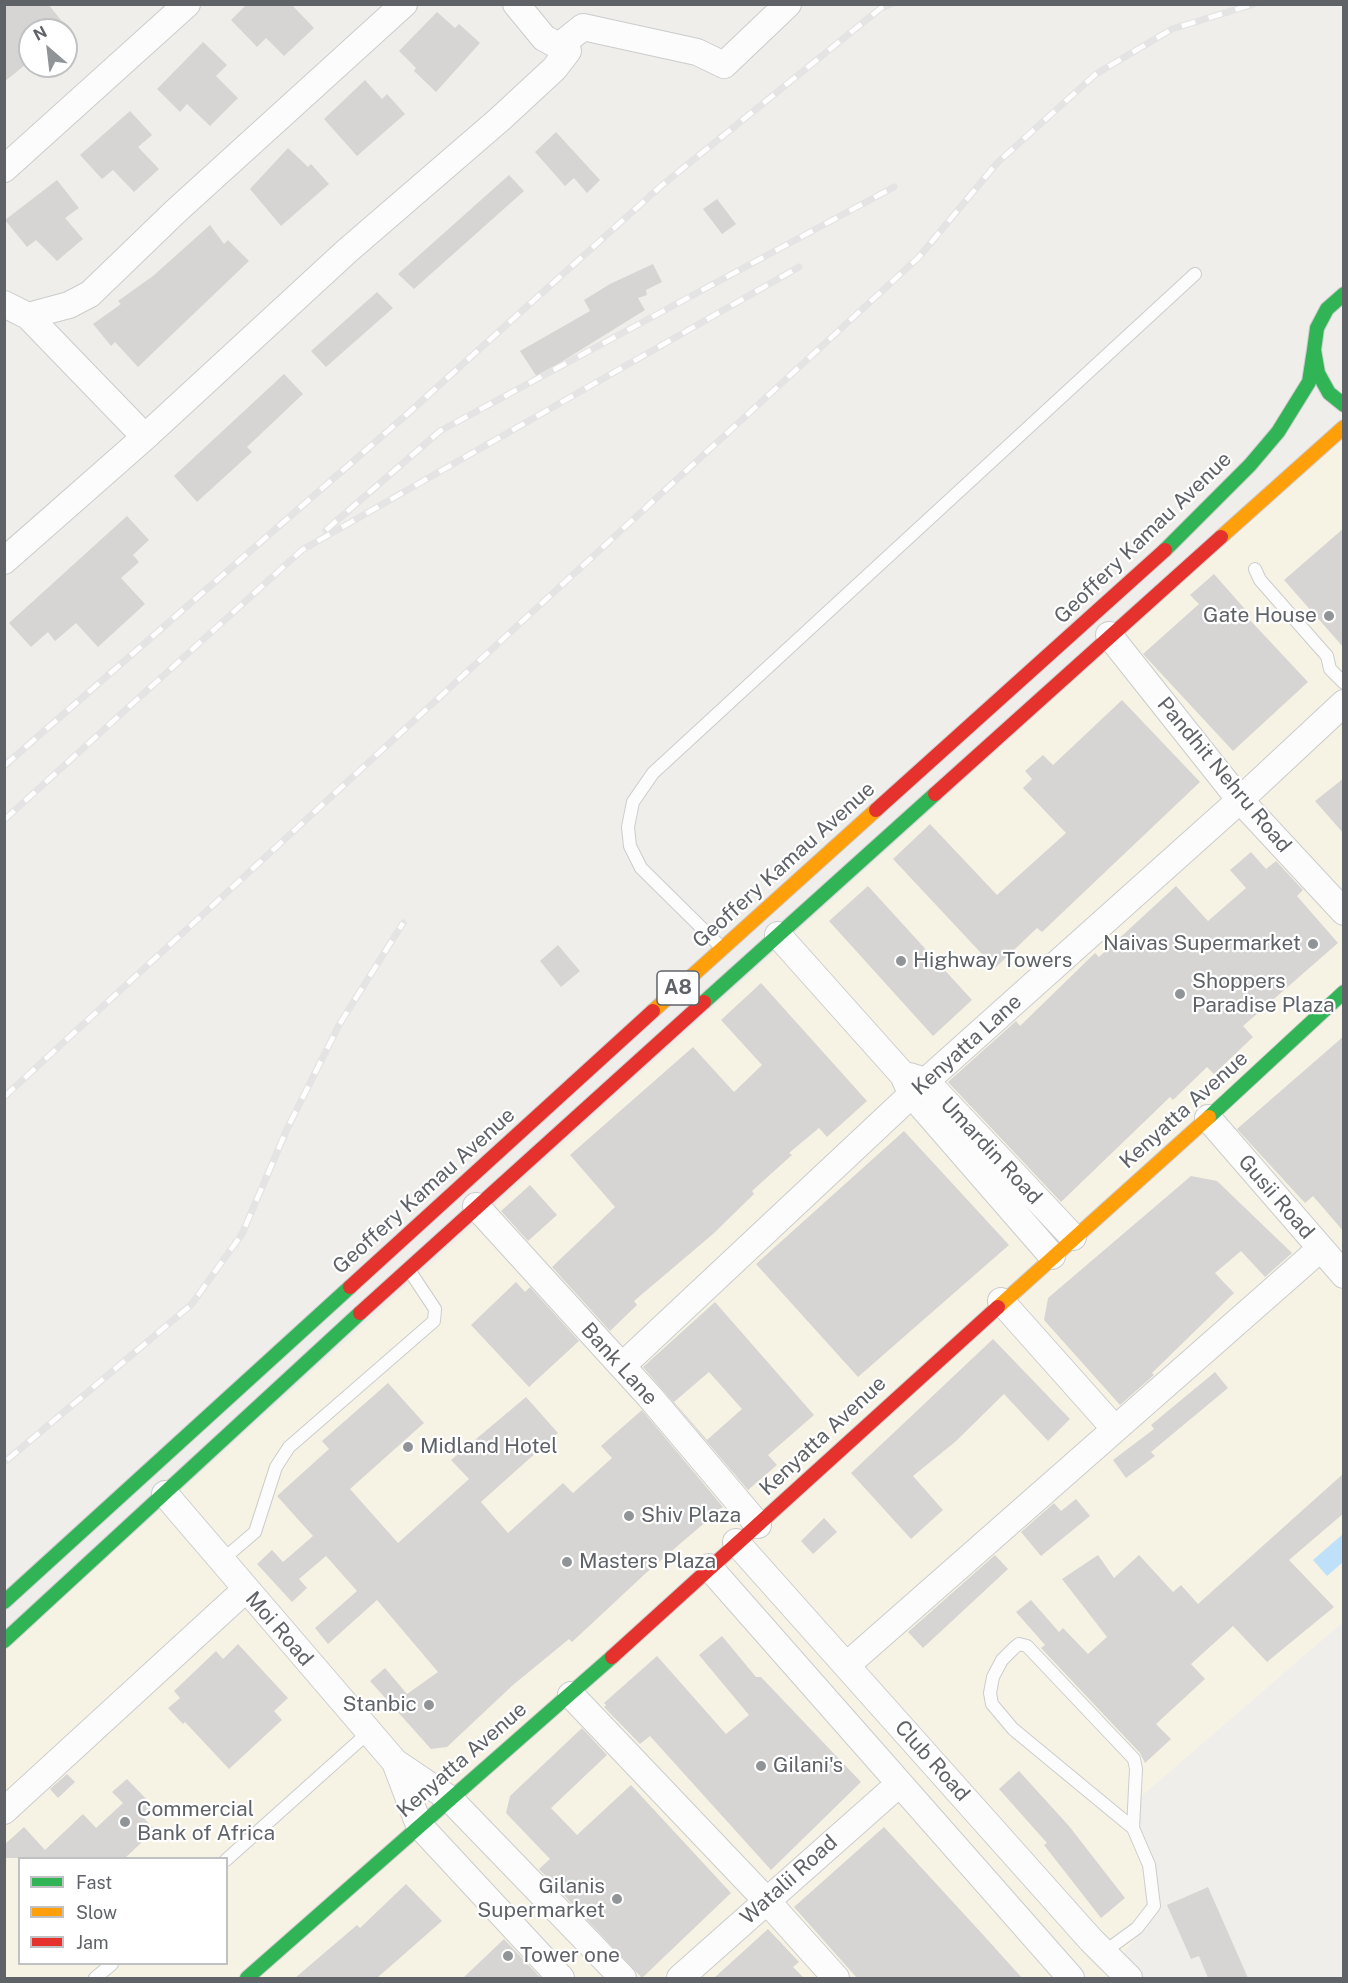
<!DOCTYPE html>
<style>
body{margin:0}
#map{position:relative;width:1348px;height:1983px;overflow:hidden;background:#efeeea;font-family:"Public Sans",sans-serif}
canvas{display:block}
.frame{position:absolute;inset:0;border:6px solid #5f6368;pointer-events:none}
.legend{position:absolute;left:18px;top:1857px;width:210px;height:108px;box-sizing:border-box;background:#fff;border:2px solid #bfc1c3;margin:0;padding:8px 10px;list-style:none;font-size:18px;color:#5f6368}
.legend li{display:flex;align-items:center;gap:12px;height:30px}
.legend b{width:30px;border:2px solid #bfc1c3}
.north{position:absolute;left:18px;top:18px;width:60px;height:60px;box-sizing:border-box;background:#fff;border:2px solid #bfc1c3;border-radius:50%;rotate:332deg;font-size:16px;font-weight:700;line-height:24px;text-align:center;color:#5f6368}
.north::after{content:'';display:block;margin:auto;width:21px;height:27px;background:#919496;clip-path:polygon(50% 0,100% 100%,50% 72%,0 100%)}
</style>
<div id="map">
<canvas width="1348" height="1983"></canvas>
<div class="frame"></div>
<ul class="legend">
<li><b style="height:8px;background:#30b455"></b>Fast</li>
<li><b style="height:8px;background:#ff9f0a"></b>Slow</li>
<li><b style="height:8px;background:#e5322d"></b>Jam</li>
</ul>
<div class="north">N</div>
</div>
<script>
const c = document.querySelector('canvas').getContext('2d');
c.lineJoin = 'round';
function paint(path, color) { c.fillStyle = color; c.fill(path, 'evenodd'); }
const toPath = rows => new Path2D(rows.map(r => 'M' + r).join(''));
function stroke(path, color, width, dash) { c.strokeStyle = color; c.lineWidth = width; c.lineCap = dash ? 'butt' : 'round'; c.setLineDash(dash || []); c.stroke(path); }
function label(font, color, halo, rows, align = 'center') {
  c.font = font + ' "Public Sans",sans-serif'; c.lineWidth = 4.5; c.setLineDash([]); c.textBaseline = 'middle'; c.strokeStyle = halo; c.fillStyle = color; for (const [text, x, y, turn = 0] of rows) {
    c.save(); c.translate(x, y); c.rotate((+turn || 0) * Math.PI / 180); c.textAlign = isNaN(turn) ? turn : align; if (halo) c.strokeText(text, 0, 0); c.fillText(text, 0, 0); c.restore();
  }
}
paint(toPath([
 [1343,436,1343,1622,1138,1799,1135,1827,1150,1863,1161,1909,1113,1965,1125,1978,5,1978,5,1650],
 [20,1858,226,1858,226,1964,20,1964]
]), '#f7f3e4');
paint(toPath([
 [1343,1534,1343,1562,1327,1576,1313,1560]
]), '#bfe0f9');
paint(toPath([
 [4,4,48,4,69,30,30,30,30,61,4,82],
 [247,4,291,4,314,28,284,56,266,38,257,47,231,20],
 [437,12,455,28,459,24,480,43,436,92,414,71,416,68,399,51],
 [203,42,227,65,216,76,238,98,210,126,187,104,180,112,157,89],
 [365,80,382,99,387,94,405,114,357,156,324,119],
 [130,111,152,135,138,147,159,169,134,192,113,170,102,179,80,155],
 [556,132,600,180,587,193,574,178,565,186,535,152],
 [288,148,308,167,311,164,329,184,281,226,250,189],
 [509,175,524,191,414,289,398,274],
 [57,180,79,208,65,218,83,239,57,261,36,240,27,247,5,220],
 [717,199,736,224,722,234,703,209],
 [210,225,224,244,228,240,249,261,138,367,115,342,111,346,93,324,121,304,118,301,153,276],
 [653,264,662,282,646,290,647,295,638,298,645,310,537,377,520,351,590,311,584,300,610,284],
 [377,292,393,308,326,367,311,351],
 [284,374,303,394,247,447,252,452,197,502,174,476],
 [127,516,149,540,133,555,139,562,121,578,145,604,98,647,76,623,55,641,48,632,31,647,9,623],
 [1344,528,1344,648,1284,580],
 [1214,574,1251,616,1248,618,1308,682,1233,751,1143,654,1199,604,1190,595],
 [1122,700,1200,782,1042,932,1037,928,995,968,893,859,930,824,997,895,1066,833,1023,788,1032,779,1025,771,1043,755,1053,765],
 [1344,778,1344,834,1315,801],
 [1251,852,1266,869,1276,861,1303,890,1297,896,1338,943,1243,1026,1253,1037,1214,1074,1207,1067,1173,1100,1170,1097,1061,1202,948,1082,1016,1021,1020,1026,1095,953,1099,957,1176,886,1208,921,1246,888,1230,870],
 [868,886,972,1000,933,1036,829,921],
 [558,945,580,971,561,987,540,961],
 [761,983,867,1101,827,1137,819,1128,789,1153,792,1155,752,1191,754,1194,713,1234,634,1301,637,1305,610,1331,552,1267,615,1207,570,1155,693,1047,734,1092,762,1065,721,1020],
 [1344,1036,1344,1232,1313,1196,1305,1203,1237,1129],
 [904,1131,1009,1245,858,1377,756,1264],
 [1191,1176,1217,1181,1292,1253,1265,1277,1241,1251,1215,1273,1234,1293,1152,1373,1154,1375,1120,1405,1044,1320,1048,1298],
 [530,1185,557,1215,528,1241,501,1211],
 [516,1282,525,1292,530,1287,579,1341,529,1387,471,1325],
 [715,1302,814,1415,768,1455,777,1465,748,1490,643,1367],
 [709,1372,742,1409,707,1440,674,1402],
 [993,1339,1070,1419,1048,1441,1004,1394,955,1442,913,1476,943,1510,911,1539,851,1473],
 [1215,1372,1228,1388,1151,1452,1155,1456,1126,1478,1113,1460,1154,1429,1151,1425],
 [388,1383,424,1423,350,1489,398,1543,469,1479,451,1460,526,1397,558,1433,481,1502,508,1533,563,1483,573,1493,612,1458,601,1446,642,1410,723,1507,646,1573,572,1642,569,1639,513,1685,447,1747,431,1749,370,1681,385,1668,407,1694,438,1672,377,1600,328,1644,315,1628,357,1591,326,1556,299,1579,307,1588,292,1602,257,1564,272,1550,283,1562,313,1536,277,1496,329,1449,322,1441],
 [1344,1473,1344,1513,1289,1560,1334,1607,1267,1662,1233,1626,1191,1664,1205,1679,1156,1724,1171,1739,1145,1763,1140,1753,1041,1648,1045,1645,1016,1612,1031,1600,1059,1632,1063,1628,1088,1654,1107,1637,1062,1579,1098,1555,1114,1578,1139,1555,1173,1592,1181,1585,1198,1604],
 [1076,1499,1090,1516,1041,1556,1021,1532,1054,1503,1061,1511],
 [824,1518,837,1532,813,1554,801,1541],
 [995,1555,1008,1569,923,1648,908,1632],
 [722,1636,756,1677,761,1677,861,1782,771,1870,650,1736,640,1744,604,1707,606,1705,604,1703,657,1656,726,1734,749,1715,699,1655],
 [238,1644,288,1698,274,1711,282,1720,229,1769,185,1722,183,1724,168,1708,180,1698,174,1691,216,1651,223,1659],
 [582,1728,607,1755,551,1808,577,1835,631,1785,731,1893,642,1978,539,1869,550,1859,506,1813,510,1796],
 [1019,1771,1069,1826,1125,1898,1101,1918,1044,1845,1047,1843,999,1789],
 [67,1774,75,1782,58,1798,50,1789],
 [127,1779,152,1805,141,1815,155,1830,125,1858,4,1858,4,1845,24,1827,45,1850,83,1814,96,1828,123,1803,112,1792],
 [884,1827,986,1938,1022,1978,857,1978,794,1907],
 [406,1884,442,1921,377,1978,295,1978,357,1925,360,1928],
 [1208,1887,1248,1978,1208,1978,1199,1956,1191,1959,1167,1905],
 [768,1929,799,1962,793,1967,804,1978,714,1978],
 [504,1939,541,1978,463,1978]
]), '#d6d5d3');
const lane = toPath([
 [1255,569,1260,580,1327,656,1330,669,1344,683],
 [721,947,641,868,630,846,628,827,633,802,653,773,1195,274],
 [221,1561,255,1532,276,1467,289,1447,434,1321,435,1309,409,1270],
 [226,1860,369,1732],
 [1104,1952,1137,1928,1154,1906,1149,1865,1133,1828,1136,1769,1134,1759,1027,1646,1019,1644,1014,1648,1002,1660,993,1677,990,1693,992,1704,1013,1729,1133,1828],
 [95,1978,112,1964]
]);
const street = toPath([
 [558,47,583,27,697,52,724,65,788,4],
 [4,169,187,4],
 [4,304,28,316,69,305,90,294,176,211,404,4],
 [28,316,145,437],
 [4,561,145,437,347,251,500,119,554,69,568,51,544,38,516,4],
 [1109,635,1240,800,1344,912],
 [778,935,903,1075,912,1095,1052,1256],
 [909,1076,926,1081,1073,1237],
 [1208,1118,1344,1275],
 [476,1206,650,1397,758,1525],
 [1001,1301,1115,1429],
 [622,1366,926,1081,1240,800,1344,703],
 [165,1494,395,1762,450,1799,623,1978],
 [736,1542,1091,1940,1129,1978],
 [709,1567,1071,1978],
 [847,1665,1320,1249],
 [571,1695,766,1900,836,1978],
 [395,1762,419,1825,561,1978],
 [4,1811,245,1590],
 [680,1978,899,1784]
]);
const fast = toPath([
 [1344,294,1327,309,1317,328,1314,350,1318,373,1329,393,1344,405],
 [1165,550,1250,465,1278,432,1309,382,1314,350],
 [704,1002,935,794],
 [1209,1117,1344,992],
 [4,1602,350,1287],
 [4,1641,360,1313],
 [247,1978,612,1657]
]);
const slow = toPath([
 [1221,537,1344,427],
 [653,1011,876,810],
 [998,1307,1209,1117]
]);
const jam = toPath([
 [935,794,1221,537],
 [876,810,1165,550],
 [350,1287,653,1011],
 [360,1313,704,1002],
 [612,1657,998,1307]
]);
stroke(lane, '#cbcccc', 14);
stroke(street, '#cbcccc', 28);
stroke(fast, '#cacacb', 16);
stroke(slow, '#cacacb', 16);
stroke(jam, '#cacacb', 16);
stroke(lane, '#fdfcfc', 12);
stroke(street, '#fdfcfc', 26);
stroke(fast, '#30b455', 14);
stroke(slow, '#ff9f0a', 14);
stroke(jam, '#e5322d', 14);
const rail = toPath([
 [326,530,440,431,894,187],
 [4,766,405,416,661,186,881,8,891,4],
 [4,820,302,550,799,267],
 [4,1097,919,257,997,163,1096,74,1172,29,1254,4],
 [7,1460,191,1305,242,1234,287,1129,339,1025,403,923]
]);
stroke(rail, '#e4e4e4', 7);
stroke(rail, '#fff', 4.5, [14]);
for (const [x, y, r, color] of [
 [1329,616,6,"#919496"],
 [1313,944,6,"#919496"],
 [901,961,6,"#919496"],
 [1180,994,6,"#919496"],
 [408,1447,6,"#919496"],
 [629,1516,6,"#919496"],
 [567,1562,6,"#919496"],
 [429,1705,6,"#919496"],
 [761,1766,6,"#919496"],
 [125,1822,6,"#919496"],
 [617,1899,6,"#919496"],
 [508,1956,6,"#919496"]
]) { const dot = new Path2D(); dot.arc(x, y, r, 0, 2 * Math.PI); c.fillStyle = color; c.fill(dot); stroke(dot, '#fff', 2); }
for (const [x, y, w] of [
 [678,988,42]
]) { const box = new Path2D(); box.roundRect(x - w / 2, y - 17, w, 34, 4.5); c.fillStyle = '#fff'; c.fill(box); stroke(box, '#5f6368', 1.5); }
label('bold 20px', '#5f6368', null, [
 ["A8",678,988]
]);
label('21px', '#5f6368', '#fff', [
 ["Geoffery Kamau Avenue",1143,538,-44],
 ["Pandhit Nehru Road",1224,775,50],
 ["Geoffery Kamau Avenue",784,865,-42],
 ["Kenyatta Lane",967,1045,-42],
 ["Kenyatta Avenue",1184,1110,-42],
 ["Umardin Road",991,1151,47],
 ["Geoffery Kamau Avenue",424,1191,-42],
 ["Gusii Road",1276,1197,49],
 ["Bank Lane",619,1364,48],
 ["Kenyatta Avenue",823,1436,-43],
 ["Moi Road",279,1629,49],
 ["Kenyatta Avenue",462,1760,-41],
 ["Club Road",932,1761,48],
 ["Watalii Road",789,1880,-42]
]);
label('21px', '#5f6368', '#fff', [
 ["Gate House",1317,616,"right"],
 ["Naivas Supermarket",1301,944,"right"],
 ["Highway Towers",913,961],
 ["Shoppers",1192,982],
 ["Paradise Plaza",1192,1006],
 ["Midland Hotel",420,1447],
 ["Shiv Plaza",641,1516],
 ["Masters Plaza",579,1562],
 ["Stanbic",417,1705,"right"],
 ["Gilani's",773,1766],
 ["Commercial",137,1810],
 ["Bank of Africa",137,1834],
 ["Gilanis",605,1887,"right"],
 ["Supermarket",605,1911,"right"],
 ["Tower one",520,1956]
], 'left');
</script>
